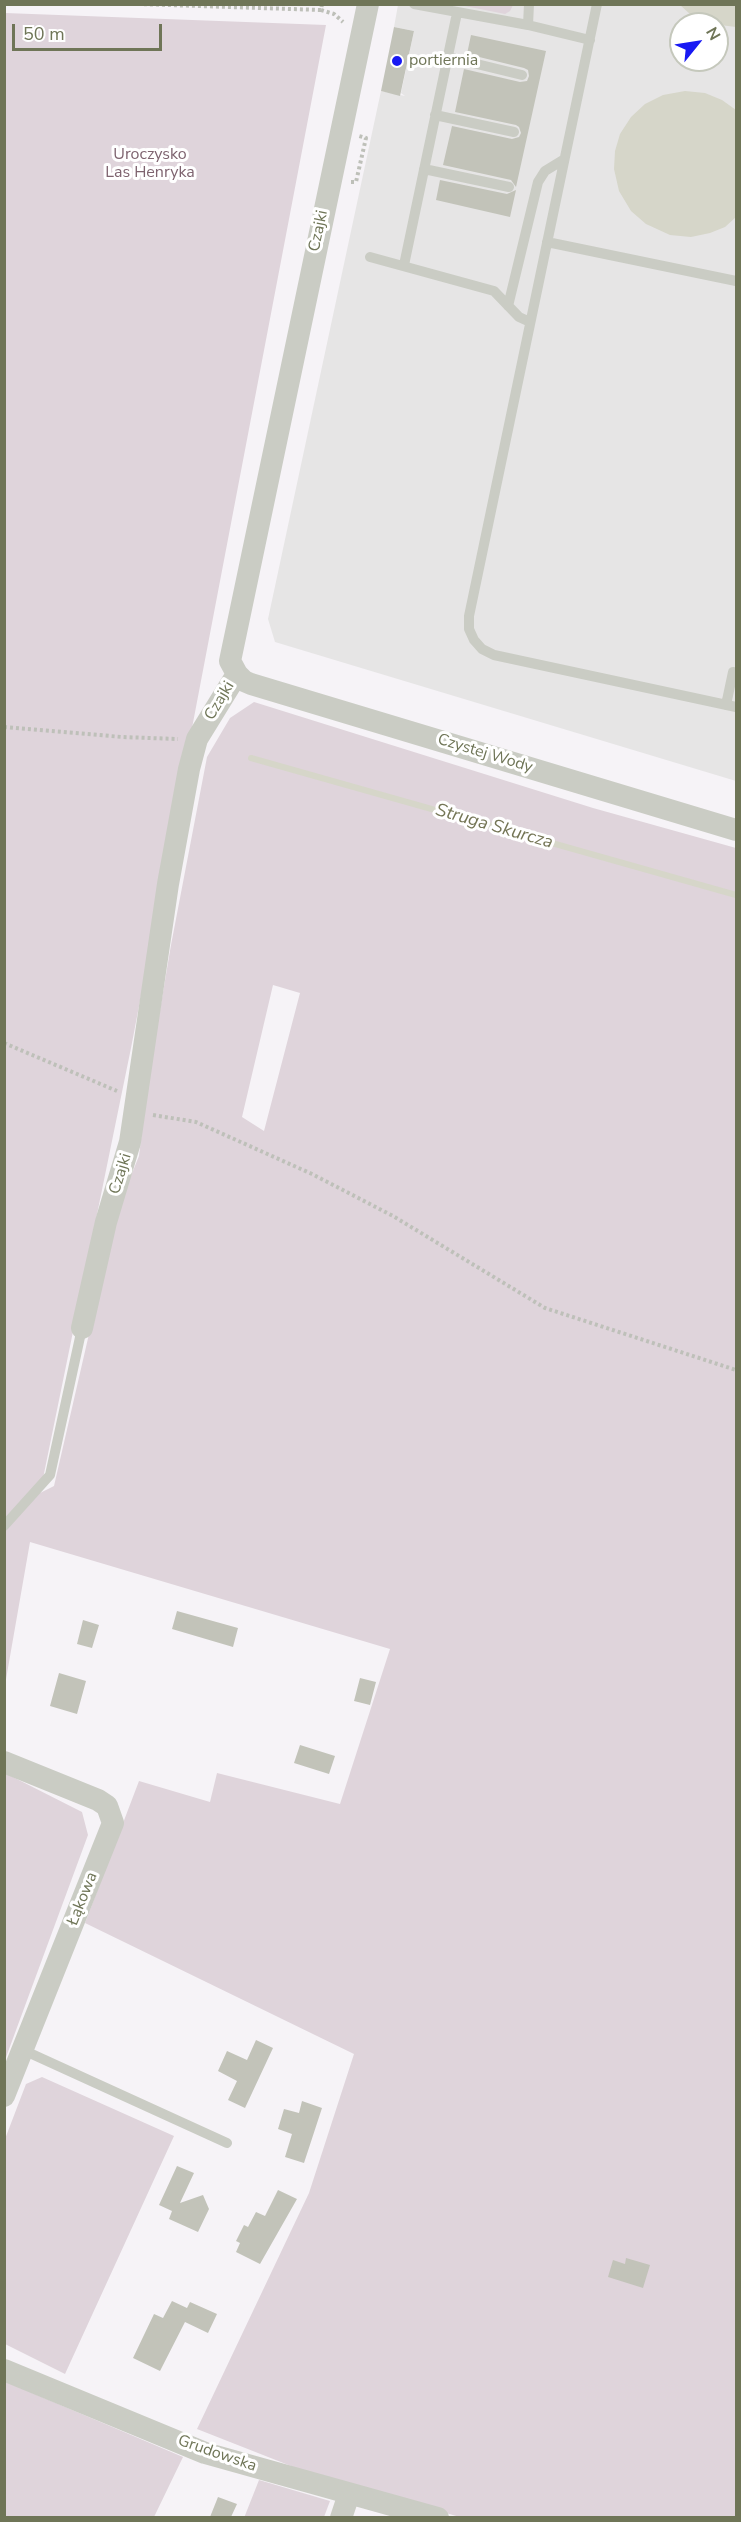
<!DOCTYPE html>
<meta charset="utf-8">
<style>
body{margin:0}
#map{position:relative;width:741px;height:2522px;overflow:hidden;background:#f6f3f7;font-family:"Nunito Sans",sans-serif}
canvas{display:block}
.frame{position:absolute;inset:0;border:6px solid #6f7557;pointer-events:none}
.north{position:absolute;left:669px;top:12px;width:60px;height:60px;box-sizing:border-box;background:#fff;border:2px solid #c5c8bc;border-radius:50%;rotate:60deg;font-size:16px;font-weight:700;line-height:24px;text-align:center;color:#6f7557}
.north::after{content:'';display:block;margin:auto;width:21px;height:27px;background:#1819f3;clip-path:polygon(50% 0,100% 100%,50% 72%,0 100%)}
.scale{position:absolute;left:12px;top:24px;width:150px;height:27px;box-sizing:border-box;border:3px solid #6f7557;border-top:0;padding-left:8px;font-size:18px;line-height:21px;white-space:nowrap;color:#6f7557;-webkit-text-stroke:4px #fff;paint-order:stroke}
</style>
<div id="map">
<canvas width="741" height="2522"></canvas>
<div class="frame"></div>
<div class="north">N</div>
<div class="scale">50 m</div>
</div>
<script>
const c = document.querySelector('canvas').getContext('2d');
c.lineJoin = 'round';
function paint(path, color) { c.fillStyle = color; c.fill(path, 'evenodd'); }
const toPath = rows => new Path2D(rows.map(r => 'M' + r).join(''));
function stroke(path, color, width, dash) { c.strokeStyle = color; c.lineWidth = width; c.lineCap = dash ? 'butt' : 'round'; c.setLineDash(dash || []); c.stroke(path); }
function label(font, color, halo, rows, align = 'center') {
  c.font = font + ' "Nunito Sans",sans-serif'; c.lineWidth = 6; c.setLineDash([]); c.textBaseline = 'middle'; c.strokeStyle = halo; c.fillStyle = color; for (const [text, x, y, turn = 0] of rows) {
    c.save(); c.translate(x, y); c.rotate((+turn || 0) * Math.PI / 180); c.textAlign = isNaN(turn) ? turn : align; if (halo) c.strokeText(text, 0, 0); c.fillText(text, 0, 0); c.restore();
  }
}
paint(toPath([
 [398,5,736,5,736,781,275,642,268,619,381,91,405,96,401,93,414,31,394,27],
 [681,24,717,24,717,60,681,60]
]), '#e6e5e5');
paint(toPath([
 [460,5,512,4,513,5,510,11,505,14],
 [5,13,326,25,131,1048,40,1493,54,1486,118,1208,139,1156,148,1081,171,945,207,757,230,718,254,702,593,808,736,848,736,2517,460,2517,324,2479,197,2429,309,2193,354,2054,85,1923,139,1781,210,1802,217,1773,340,1804,390,1649,30,1542,5,1685],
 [273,985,300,993,264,1131,242,1117],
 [5,1773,82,1812,88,1835,5,2060],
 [42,2077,174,2136,65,2374,5,2344,5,2139,26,2084],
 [4,2381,183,2457,154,2517,5,2517],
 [259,2480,330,2501,324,2517,244,2518]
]), '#dfd4db');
paint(toPath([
 [680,5,736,5,736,27,712,24,690,14],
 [685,91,705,93,722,100,736,110,736,217,725,227,710,233,691,237,670,235,646,224,631,211,619,191,614,169,615,151,620,134,631,117,645,104,663,95]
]), '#d6d6c9');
stroke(toPath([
 [251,758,736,895]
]), '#d6d6c9', 6);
paint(toPath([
 [394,27,414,31,400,96,381,91],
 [471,35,546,51,516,187,511,180,443,165,452,126,512,139,519,137,521,133,519,127,516,125,455,112,464,69,520,82,527,81,529,76,528,70,524,68,467,54],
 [440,180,507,194,516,190,510,217,436,200],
 [177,1611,238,1628,233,1647,172,1629],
 [83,1620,99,1625,92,1648,77,1644],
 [59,1673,86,1681,77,1714,50,1706],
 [360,1678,376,1682,370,1705,354,1701],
 [300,1745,335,1756,329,1774,294,1763],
 [256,2040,273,2048,245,2108,228,2100,237,2081,218,2071,227,2051,247,2060],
 [302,2101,322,2108,304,2163,285,2157,292,2134,278,2129,284,2109,299,2113],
 [177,2166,194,2173,180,2203,203,2195,209,2209,198,2232,169,2219,172,2211,159,2205],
 [278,2190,297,2199,260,2264,236,2252,240,2243,236,2241,244,2225,248,2227,256,2212,265,2216],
 [626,2258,650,2265,643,2288,608,2277,613,2260,625,2264],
 [172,2301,187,2308,190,2302,217,2314,208,2333,185,2322,160,2371,133,2358,154,2314,163,2318],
 [218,2497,237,2504,231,2517,210,2517]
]), '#c2c3b9');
stroke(toPath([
 [138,4,321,10],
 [322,4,321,10,334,14,343,22],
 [351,182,356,182,366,138,359,136],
 [4,727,122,737,178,739],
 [4,1043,117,1091],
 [153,1115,196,1122,312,1174,393,1216,545,1308,736,1370]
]), '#bec0b9', 4, [3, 3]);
stroke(toPath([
 [414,4,528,25,590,40],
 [597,4,469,616,469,629,474,640,482,649,494,655,736,707],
 [528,25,529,4],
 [448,57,522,75],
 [435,115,514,132],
 [424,169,509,187],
 [547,242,736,281],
 [370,257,494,291,519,317,530,322],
 [404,265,457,13],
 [508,306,538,182,545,171,563,160],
 [726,705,733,672,736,673],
 [4,1526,50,1475,82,1328],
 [23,2050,227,2143]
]), '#caccc4', 10);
stroke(toPath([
 [368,4,230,661,237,674,244,681,251,684,736,830],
 [82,1328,106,1222,130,1142,168,884,189,769,197,739,237,674],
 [4,1762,98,1800,107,1806,113,1823,4,2096],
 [4,2370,205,2453,438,2518],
 [341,2518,349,2494]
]), '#caccc4', 22);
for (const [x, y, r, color] of [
 [397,61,6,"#1819f3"]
]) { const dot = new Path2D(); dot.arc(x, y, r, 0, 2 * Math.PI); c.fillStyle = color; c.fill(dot); stroke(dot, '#fff', 2); }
label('16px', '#6f7557', '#fff', [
 ["portiernia",409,61]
], 'left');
label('16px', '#7e636f', '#fff', [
 ["Uroczysko",150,155],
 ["Las Henryka",150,173]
]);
label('16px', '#6f7557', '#fff', [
 ["Czajki",319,231,-78],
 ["Czajki",220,701,-59],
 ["Czystej Wody",485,754,17],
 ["Czajki",121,1174,-73],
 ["Łąkowa",83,1899,-68],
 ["Grudowska",217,2454,19]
]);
label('italic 18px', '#747555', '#fff', [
 ["Struga Skurcza",494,827,16]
]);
</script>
